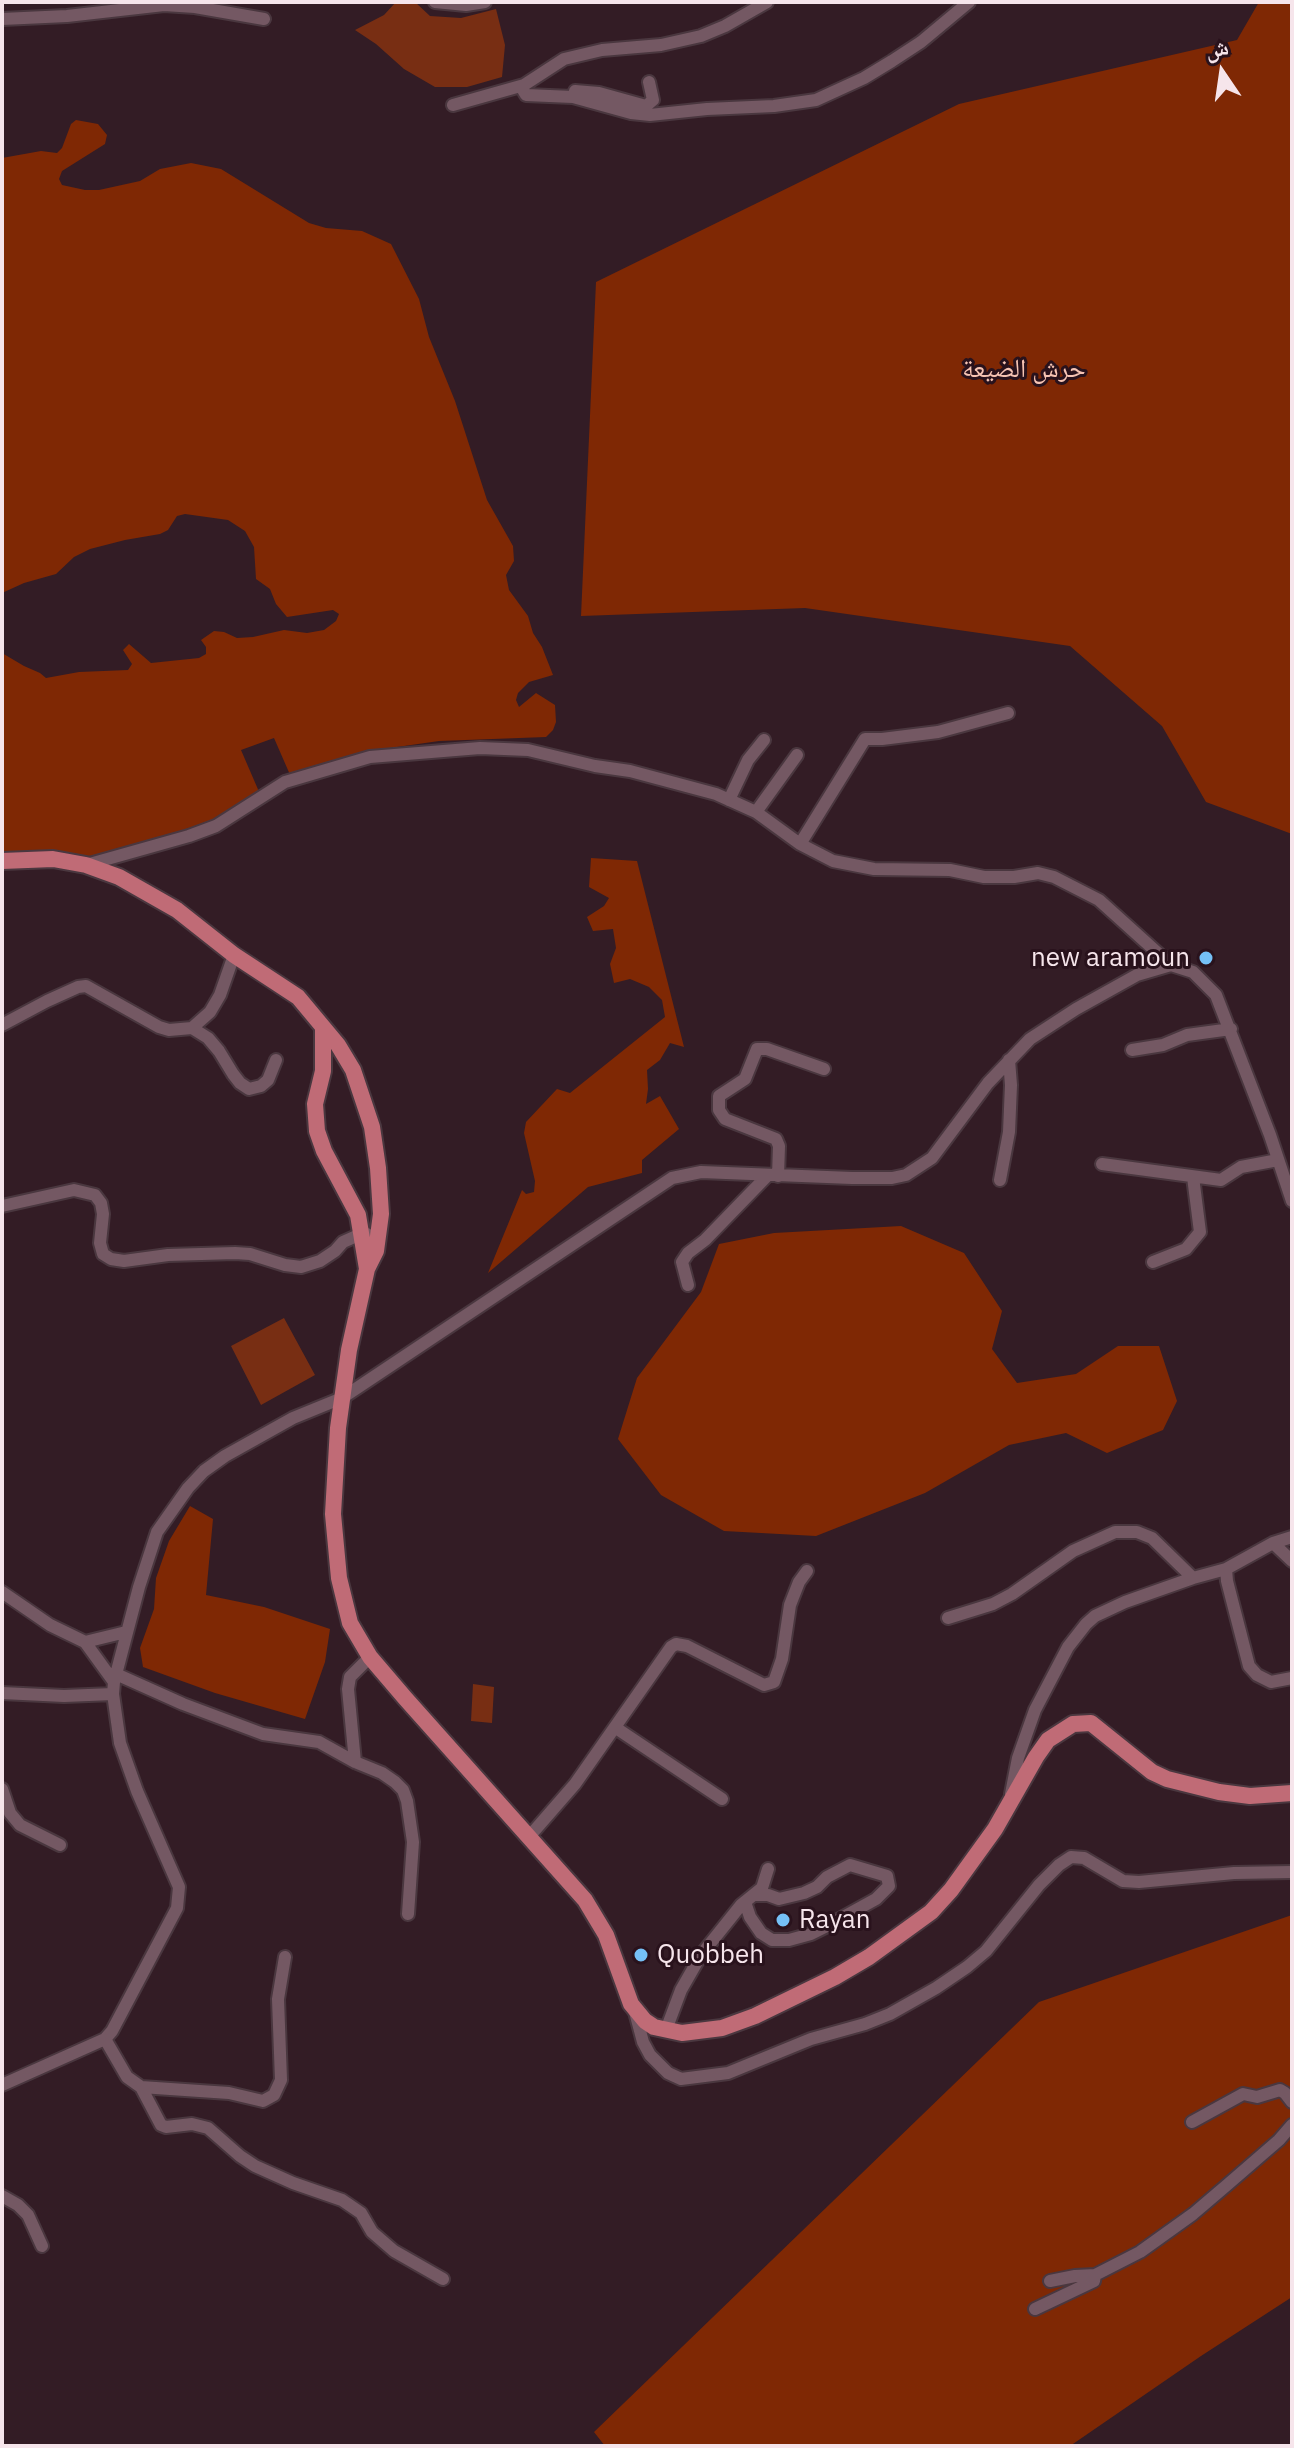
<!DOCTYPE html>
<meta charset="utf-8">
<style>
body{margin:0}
#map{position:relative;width:1294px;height:2448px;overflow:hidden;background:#331c25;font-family:"IBM Plex Sans","Noto Naskh Arabic",sans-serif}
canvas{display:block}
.frame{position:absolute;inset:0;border:4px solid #f6e5eb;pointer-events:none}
.north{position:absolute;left:1182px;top:32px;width:80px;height:80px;-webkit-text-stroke:6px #29121c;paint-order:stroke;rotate:347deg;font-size:22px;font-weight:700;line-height:32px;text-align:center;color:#f6e5eb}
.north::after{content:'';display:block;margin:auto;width:28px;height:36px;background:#f6e5eb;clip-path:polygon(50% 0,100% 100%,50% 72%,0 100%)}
</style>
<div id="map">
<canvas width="1294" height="2448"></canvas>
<div class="frame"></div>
<div class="north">ش</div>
</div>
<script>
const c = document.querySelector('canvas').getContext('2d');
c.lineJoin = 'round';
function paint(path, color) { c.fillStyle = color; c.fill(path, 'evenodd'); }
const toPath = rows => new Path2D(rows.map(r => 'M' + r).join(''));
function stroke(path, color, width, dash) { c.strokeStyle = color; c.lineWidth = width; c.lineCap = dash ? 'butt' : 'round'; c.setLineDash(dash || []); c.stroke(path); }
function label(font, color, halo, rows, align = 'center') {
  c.font = font + ' "IBM Plex Sans","Noto Naskh Arabic",sans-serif'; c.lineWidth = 6; c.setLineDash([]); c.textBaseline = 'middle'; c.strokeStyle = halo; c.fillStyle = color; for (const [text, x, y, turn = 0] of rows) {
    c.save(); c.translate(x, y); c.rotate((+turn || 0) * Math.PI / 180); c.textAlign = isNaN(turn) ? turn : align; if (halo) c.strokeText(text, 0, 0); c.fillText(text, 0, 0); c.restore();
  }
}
paint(toPath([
 [396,2,415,2,430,16,461,18,496,9,505,45,502,77,467,87,435,87,404,69,376,44,355,30,384,15],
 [284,1318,315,1375,261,1405,231,1346],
 [473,1684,494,1687,492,1723,471,1721]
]), '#782e13');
paint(toPath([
 [1259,2,1292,2,1292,834,1206,802,1162,726,1070,646,805,608,581,616,596,282,959,104,1237,40],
 [76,120,98,124,107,135,105,144,62,171,59,179,62,185,85,190,99,190,140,181,160,169,191,163,221,169,309,223,326,228,362,231,391,244,419,299,429,337,455,401,487,500,513,546,514,561,506,575,509,590,528,616,533,633,542,647,553,675,529,682,518,693,516,700,519,707,536,693,555,705,556,722,553,730,546,737,439,741,362,752,291,777,274,738,241,750,260,794,189,835,93,860,2,860,2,653,24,666,40,673,46,678,79,672,128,670,132,664,123,650,129,644,151,663,199,658,206,654,206,647,201,640,214,631,224,632,237,638,253,637,284,630,307,633,324,630,336,621,339,614,333,610,287,617,276,604,270,589,256,579,254,547,245,531,228,520,185,514,177,516,168,530,160,534,125,540,90,549,74,557,56,574,24,583,2,593,2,158,41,151,57,153,62,148,71,124],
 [591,858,637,861,684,1047,670,1043,660,1060,647,1070,648,1089,646,1104,660,1096,679,1129,642,1160,642,1173,588,1187,488,1273,522,1190,526,1194,534,1192,535,1181,524,1133,526,1122,557,1089,570,1093,665,1017,662,1000,649,987,630,979,614,983,610,964,616,948,613,929,593,931,587,917,604,906,609,898,589,887],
 [901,1226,964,1253,1002,1311,992,1349,1017,1383,1076,1374,1118,1346,1159,1346,1177,1401,1163,1430,1107,1453,1066,1433,1009,1445,925,1493,816,1536,724,1531,661,1495,618,1439,637,1378,701,1292,719,1244,774,1233],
 [190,1506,213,1519,206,1595,264,1607,330,1629,325,1662,305,1719,215,1693,143,1667,140,1648,154,1609,156,1578,169,1541],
 [1292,1915,1292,2297,1201,2356,1070,2446,605,2446,594,2432,1039,2002]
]), '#7f2804');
const minor = toPath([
 [435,2,466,5,485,2],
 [767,2,725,26,701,36,661,45,602,50,564,59,524,85,523,90,526,95,573,97,631,113,650,115,707,109,774,106,816,100,864,78,892,61,921,42,969,2],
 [2,19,67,16,164,5,195,7,264,19],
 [575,91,599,93,646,106,653,100,649,82],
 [453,105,524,85],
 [729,800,748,760,764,740],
 [756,812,797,755],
 [800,844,865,739,882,739,938,732,1008,713],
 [86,865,189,836,216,826,285,782,370,757,480,748,528,750,595,766,630,771,716,794,756,812,800,844,833,861,874,869,950,870,984,877,1014,877,1038,873,1054,877,1099,900,1171,965],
 [2,1025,47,1001,78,987,86,986,159,1027,169,1030,192,1028,210,1012,220,995,234,955],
 [192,1028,208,1038,219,1051,233,1074,240,1083,249,1089,261,1086,268,1080,276,1060],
 [1132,1050,1163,1045,1187,1035,1231,1029],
 [1102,1164,1221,1180,1241,1167,1278,1160],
 [778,1176,779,1146,776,1139,725,1119,719,1110,719,1096,745,1079,757,1049,767,1049,824,1069],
 [1000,1180,1009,1132,1011,1085,1009,1060],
 [2,1206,74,1190,95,1195,101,1203,103,1214,100,1243,103,1254,111,1259,124,1261,168,1255,235,1253,250,1254,285,1265,301,1267,320,1261,335,1251,343,1242,361,1234,367,1234],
 [1153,1262,1186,1249,1200,1232,1193,1177],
 [688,1285,682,1262,688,1253,705,1240,767,1176],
 [1273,1543,1292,1561],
 [1226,1569,1227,1581,1249,1666,1257,1675,1271,1682,1292,1678],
 [2,1592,50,1625,85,1642,114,1682],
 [948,1618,993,1604,1012,1594,1073,1551,1115,1532,1137,1532,1152,1538,1193,1578],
 [85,1642,126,1632],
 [116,1674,183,1704,263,1734,319,1742,355,1762,382,1773,395,1782,403,1790,407,1801,413,1842,408,1914],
 [2,1693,64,1696,113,1694],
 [616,1728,722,1799],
 [355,1762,348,1689,350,1677,370,1657],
 [2,1789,10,1813,20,1825,60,1845],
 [1011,1794,1018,1758,1035,1710,1068,1647,1086,1624,1095,1616,1125,1602,1193,1578,1226,1569,1273,1543,1292,1537],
 [528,1838,575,1784,671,1647,676,1644,687,1646,764,1685,774,1682,782,1659,790,1605,799,1582,807,1571],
 [745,1902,750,1917,761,1933,772,1940,789,1940,811,1934,827,1926,876,1899,889,1886,887,1876,850,1865,827,1877,817,1887,804,1893,779,1899,768,1895,754,1895],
 [635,2012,643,2042,650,2055,668,2073,681,2079,728,2073,811,2039,865,2024,890,2014,936,1988,967,1967,986,1951,1039,1885,1059,1865,1071,1857,1084,1858,1123,1881,1139,1882,1234,1873,1292,1872],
 [666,2030,681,1990,701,1955,741,1905,762,1888,768,1869],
 [105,2039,127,2077,141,2087,161,2125,166,2127,192,2124,208,2128,240,2156,255,2166,293,2183,342,2200,361,2213,372,2232,394,2251,443,2279],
 [2,2085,105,2039,112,2031,177,1908,179,1887,137,1791,120,1743,113,1694,114,1682,139,1587,157,1532,188,1488,204,1471,225,1456,293,1418,342,1398,672,1178,701,1172,852,1178,892,1178,906,1175,932,1158,988,1083,1030,1039,1076,1009,1137,975,1171,965,1193,972,1216,995,1270,1135,1292,1201],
 [141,2087,229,2093,263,2101,274,2095,281,2080,278,1999,285,1957],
 [1192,2122,1243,2094,1257,2097,1280,2090,1285,2093,1292,2102],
 [2,2196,18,2205,28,2215,42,2246],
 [1050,2281,1075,2276,1095,2275,1140,2252,1193,2214,1227,2185,1279,2140,1292,2125],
 [1035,2309,1094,2281,1095,2275]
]);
const major = toPath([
 [2,861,53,859,86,865,119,877,177,910,234,955,298,997,338,1045,353,1070,372,1127,378,1168,381,1214,376,1251,367,1269,349,1350,338,1428,333,1514,339,1578,350,1623,370,1657,405,1698,585,1900,606,1935,631,2004,645,2021,654,2027,682,2033,722,2028,755,2016,835,1977,869,1957,931,1912,951,1890,995,1829,1036,1757,1048,1740,1073,1724,1091,1723,1152,1772,1167,1779,1219,1792,1250,1796,1292,1793],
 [323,1029,323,1071,315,1104,317,1131,324,1151,358,1215,367,1269]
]);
stroke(minor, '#4a373f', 16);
stroke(major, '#4a373f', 20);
stroke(minor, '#745863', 12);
stroke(major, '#c06b76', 16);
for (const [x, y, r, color] of [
 [1206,958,8,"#75c0f6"],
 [783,1920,8,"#75c0f6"],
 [641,1955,8,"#75c0f6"]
]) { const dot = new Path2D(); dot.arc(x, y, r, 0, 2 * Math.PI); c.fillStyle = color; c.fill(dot); stroke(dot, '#29121c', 3); }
label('26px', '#f7c4b3', '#29121c', [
 ["حرش الضيعة",1024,369]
]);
label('26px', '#f6e5eb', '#29121c', [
 ["new aramoun",1190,958,"right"],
 ["Rayan",799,1920],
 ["Quobbeh",657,1955]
], 'left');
</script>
